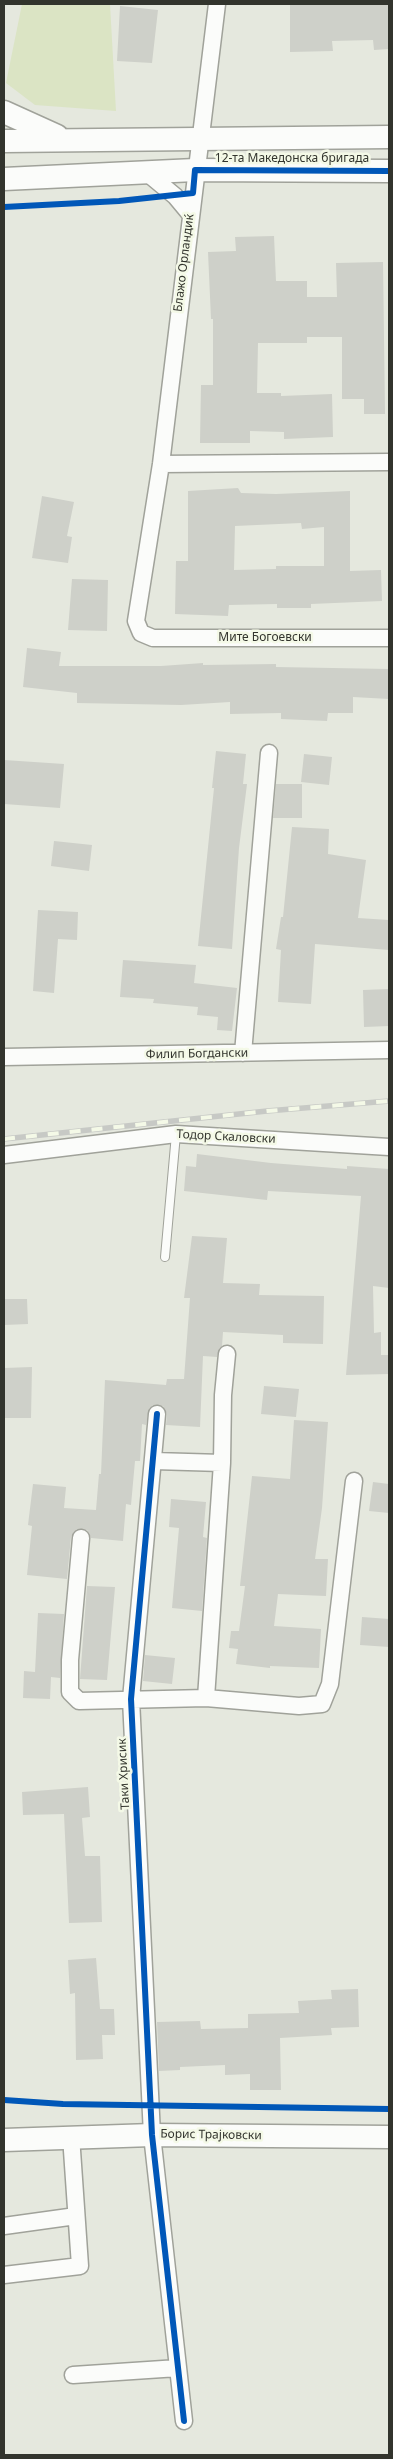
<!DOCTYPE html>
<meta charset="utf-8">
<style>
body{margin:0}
#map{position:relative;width:393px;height:2459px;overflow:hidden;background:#e5e8de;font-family:"Noto Sans",sans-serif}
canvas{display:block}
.frame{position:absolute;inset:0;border:5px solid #32342d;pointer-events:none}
</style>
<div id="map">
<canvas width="393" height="2459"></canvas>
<div class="frame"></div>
</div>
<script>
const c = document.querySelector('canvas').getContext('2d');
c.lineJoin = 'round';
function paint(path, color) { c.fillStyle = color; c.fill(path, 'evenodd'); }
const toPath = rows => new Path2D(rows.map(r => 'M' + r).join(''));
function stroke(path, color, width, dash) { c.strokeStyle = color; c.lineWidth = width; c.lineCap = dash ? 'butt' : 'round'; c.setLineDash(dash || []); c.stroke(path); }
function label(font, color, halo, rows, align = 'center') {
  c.font = font + ' "Noto Sans",sans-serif'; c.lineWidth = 5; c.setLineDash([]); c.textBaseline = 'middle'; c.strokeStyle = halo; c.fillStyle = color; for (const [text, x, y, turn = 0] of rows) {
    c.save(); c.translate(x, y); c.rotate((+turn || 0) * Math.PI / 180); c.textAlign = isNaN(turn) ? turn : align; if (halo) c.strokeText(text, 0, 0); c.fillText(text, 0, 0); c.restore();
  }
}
paint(toPath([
 [22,4,110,4,116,111,35,105,6,83]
]), '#dbe4c4');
paint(toPath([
 [290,4,389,4,389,49,374,50,373,40,332,41,333,51,290,52],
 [120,6,158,10,152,63,117,61],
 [274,236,276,281,307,281,307,297,337,297,336,263,383,262,385,414,364,414,364,399,342,399,342,337,307,337,307,343,258,343,257,393,281,393,281,396,332,394,333,437,284,439,284,432,250,431,250,443,200,443,201,385,213,385,213,319,211,319,208,252,236,251,235,237],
 [238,488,241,493,276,494,350,491,350,571,381,570,382,601,311,604,311,608,277,608,277,604,229,605,228,616,175,614,176,561,188,561,188,491],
 [301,523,302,529,324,527,324,566,276,566,276,569,234,570,235,526],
 [42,496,74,502,67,536,72,537,68,563,32,558],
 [72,579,108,580,107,631,68,630],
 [27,648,61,652,59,666,161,666,203,663,203,665,276,664,276,667,389,669,389,699,353,697,353,713,328,713,327,721,281,719,281,713,230,714,230,702,181,705,77,703,77,693,23,687],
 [216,751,246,754,243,784,247,784,239,848,232,949,198,946,214,788,212,788],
 [304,754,332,757,329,785,301,782],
 [4,760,64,764,60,808,4,804],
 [276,784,302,784,302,818,273,818],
 [292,827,329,829,328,854,366,860,358,918,389,920,389,950,315,944,311,1004,278,1002,281,950,276,949,281,917,283,917],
 [54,841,92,845,89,871,51,866],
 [38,910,78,912,77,940,58,939,54,993,33,991],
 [123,960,196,965,194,983,237,988,232,1031,217,1030,218,1017,197,1015,198,1007,153,1003,154,999,120,997],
 [389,989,389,1026,364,1027,363,990],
 [197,1154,271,1163,347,1169,347,1166,389,1169,389,1288,373,1286,374,1333,381,1332,381,1355,389,1355,389,1374,346,1375,361,1196,268,1191,267,1200,184,1191,186,1166,196,1167],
 [192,1236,227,1238,223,1283,260,1284,259,1295,324,1296,323,1344,283,1343,283,1335,223,1332,222,1346,219,1349,217,1357,203,1356,200,1427,166,1425,167,1414,163,1406,153,1405,149,1409,146,1425,142,1424,140,1461,135,1461,131,1505,126,1504,123,1541,91,1538,87,1530,77,1529,71,1537,67,1579,27,1575,32,1526,28,1525,33,1484,66,1487,64,1508,96,1510,99,1474,101,1474,105,1380,166,1385,167,1379,184,1379,190,1298,184,1298],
 [4,1299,27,1299,28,1324,4,1325],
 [32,1367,31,1418,4,1418,4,1368],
 [264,1386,299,1389,296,1417,261,1414],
 [294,1420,328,1422,322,1508,315,1559,328,1559,326,1596,278,1594,274,1626,321,1629,319,1668,270,1666,270,1668,236,1664,238,1649,229,1648,231,1631,239,1631,245,1586,240,1586,252,1476,290,1479],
 [373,1482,389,1484,389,1513,369,1511],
 [171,1499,206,1502,203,1537,207,1538,202,1611,172,1608,179,1528,169,1527],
 [87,1586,115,1587,107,1680,80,1679],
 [38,1613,64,1614,60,1678,51,1677,50,1699,23,1698,24,1671,35,1672],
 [362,1617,389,1619,389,1647,360,1645],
 [145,1655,175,1658,172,1684,143,1681],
 [88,1787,90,1817,82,1818,85,1856,100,1856,102,1922,69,1923,64,1814,23,1815,22,1792],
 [96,1958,100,2009,114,2009,115,2035,102,2035,103,2059,76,2060,75,1993,70,1994,68,1960],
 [358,1989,359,2027,331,2028,332,2035,280,2038,281,2090,250,2090,250,2074,225,2075,225,2065,180,2067,180,2070,159,2071,157,2022,200,2021,201,2029,248,2028,248,2014,299,2013,298,2001,332,1999,331,1990]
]), '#ced0c9');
const lane = toPath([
 [165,1257,176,1134]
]);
const street = toPath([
 [217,4,161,464,136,621,141,633,153,638,389,638],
 [146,172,175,196,190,214],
 [161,464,389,462],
 [243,1053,269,753],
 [4,1057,389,1050],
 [4,1155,176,1134,389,1147],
 [157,1414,131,1699,152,2135,184,2421],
 [154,1461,222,1463],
 [81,1538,70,1660,70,1692,79,1701,206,1698,299,1706,322,1704,330,1684,354,1481],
 [206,1698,222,1463,223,1395,227,1354],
 [4,2226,76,2216],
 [4,2275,80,2266,71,2136],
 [73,2375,178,2368]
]);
const secondary = toPath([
 [4,112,57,136],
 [4,141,389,137],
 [4,179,195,170,389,171],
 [4,2140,152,2135,389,2137]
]);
stroke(lane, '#a0a29a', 10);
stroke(street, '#a0a29a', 19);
stroke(secondary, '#a0a29a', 25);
stroke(lane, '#fbfcfa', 8);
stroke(street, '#fbfcfa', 16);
stroke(secondary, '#fbfcfa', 22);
const rail = toPath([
 [4,1139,267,1111,389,1101]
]);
stroke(rail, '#c7c9c5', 5.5);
stroke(rail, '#f4f9e7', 4, [11]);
stroke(toPath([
 [4,207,119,201,193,193,195,170,389,171],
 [157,1414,131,1699,152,2135,184,2421],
 [4,2100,63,2104,389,2109]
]), '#0057b8', 6);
label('12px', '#32342d', '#f4f9e7', [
 ["12-та Македонска бригада",292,159],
 ["Блажо Орландиќ",184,263,-83],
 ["Мите Богоевски",265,638],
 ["Филип Богдански",197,1054,-1],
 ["Тодор Скаловски",226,1137,3],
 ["Таки Хрисик",124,1774,-93],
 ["Борис Трајковски",211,2135,1]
]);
</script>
